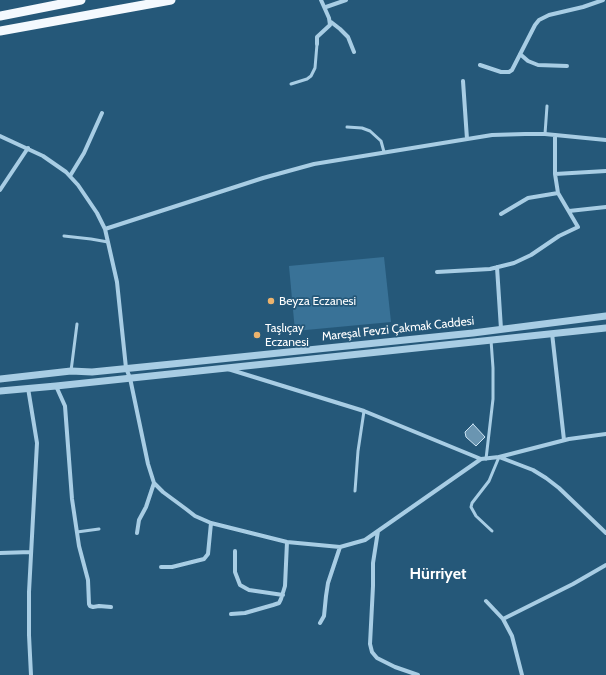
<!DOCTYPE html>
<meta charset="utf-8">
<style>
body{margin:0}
canvas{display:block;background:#255879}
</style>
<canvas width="606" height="675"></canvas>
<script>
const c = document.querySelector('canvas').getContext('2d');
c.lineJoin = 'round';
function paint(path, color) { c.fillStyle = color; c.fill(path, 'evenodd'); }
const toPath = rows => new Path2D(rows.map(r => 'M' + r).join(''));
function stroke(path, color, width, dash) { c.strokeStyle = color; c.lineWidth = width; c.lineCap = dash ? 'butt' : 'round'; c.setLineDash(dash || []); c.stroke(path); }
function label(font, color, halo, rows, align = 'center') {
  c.font = font + ' Cabin,sans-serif'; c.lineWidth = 3.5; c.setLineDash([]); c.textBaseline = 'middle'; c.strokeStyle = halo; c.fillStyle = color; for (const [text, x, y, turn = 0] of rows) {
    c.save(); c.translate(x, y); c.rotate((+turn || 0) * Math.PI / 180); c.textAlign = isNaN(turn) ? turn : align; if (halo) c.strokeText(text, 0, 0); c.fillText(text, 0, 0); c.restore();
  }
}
paint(toPath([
 [384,257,391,322,295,331,289,266]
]), '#397297');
const building = toPath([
 [473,424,485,437,476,446,466,437,465,432,473,424]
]);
paint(building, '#6a95b1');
stroke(building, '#cbe3f3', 1);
stroke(toPath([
 [291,84,307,79,311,76,315,68,317,44],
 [347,127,362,128,370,131,381,141,384,152],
 [545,134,547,106],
 [64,236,91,239,108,242],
 [71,371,77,324],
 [486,459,493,399,493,368,491,340],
 [355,491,358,451,364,411],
 [492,531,476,516,471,507,472,503,489,481,499,457],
 [77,532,99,529]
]), '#a8cde4', 3);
stroke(toPath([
 [326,7,346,0],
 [331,22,340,29,348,37,354,52],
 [317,44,317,37,330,25,329,18,321,0],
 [520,54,528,61,538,65,567,66],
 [480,65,501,72,509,72,512,70,535,25,539,20,549,15,583,7,603,0],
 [463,81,467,139],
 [0,136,43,156,66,172,78,185,97,213,105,229,117,282,126,368,130,378,148,464,154,483,163,492,186,509,195,516,211,523,287,542,340,547,365,540,481,459],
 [555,174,606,171],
 [70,176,84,153,102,113],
 [0,190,28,148],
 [569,211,606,207],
 [501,214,528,198,558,193],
 [105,229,263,178,314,164,492,135,525,134,545,134,606,140],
 [497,267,501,329],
 [437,272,490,269,514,263,531,255,559,236,578,227,558,193,555,174,555,135],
 [552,333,564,440],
 [228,369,364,411,481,459,499,457,533,470,546,478,559,488,606,533],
 [56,386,65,406,72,499,79,546,88,580,89,604,90,606,93,607,99,606,111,607],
 [28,388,37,443,29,592,29,635,31,675],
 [499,457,569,439,606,434],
 [378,531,373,563,373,586,370,644,372,652,377,658,395,667,418,675],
 [137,533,139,520,146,507,154,483],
 [235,551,235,572,240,585,249,590,283,595],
 [0,553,31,552],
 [161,567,172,567,204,559,208,554,211,523],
 [486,601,503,619,512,636,522,675],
 [231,614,245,613,273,605,279,603,281,599,285,586,287,542],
 [503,619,573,584,606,565],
 [320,623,324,616,326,596,328,583,340,547]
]), '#a8cde4', 4);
stroke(toPath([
 [0,379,71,371,92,372,172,364,473,333,606,316],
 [0,391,56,386,606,328]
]), '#a8cde4', 7);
stroke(toPath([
 [0,16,81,0],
 [0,31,171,0]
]), '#f4f9fe', 9);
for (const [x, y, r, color] of [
 [271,301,4,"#ecb36d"],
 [257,335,4,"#ecb36d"]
]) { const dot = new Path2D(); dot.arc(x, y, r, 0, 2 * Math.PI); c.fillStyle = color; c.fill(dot); stroke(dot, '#255879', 1.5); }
label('12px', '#fff', '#255879', [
 ["Beyza Eczanesi",279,301],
 ["Taşlıçay",265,328],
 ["Eczanesi",265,342]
], 'left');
label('12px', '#fff', '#255879', [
 ["Mareşal Fevzi Çakmak Caddesi",398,329,-6]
]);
label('bold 16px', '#fff', '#255879', [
 ["Hürriyet",438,574]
]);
</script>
